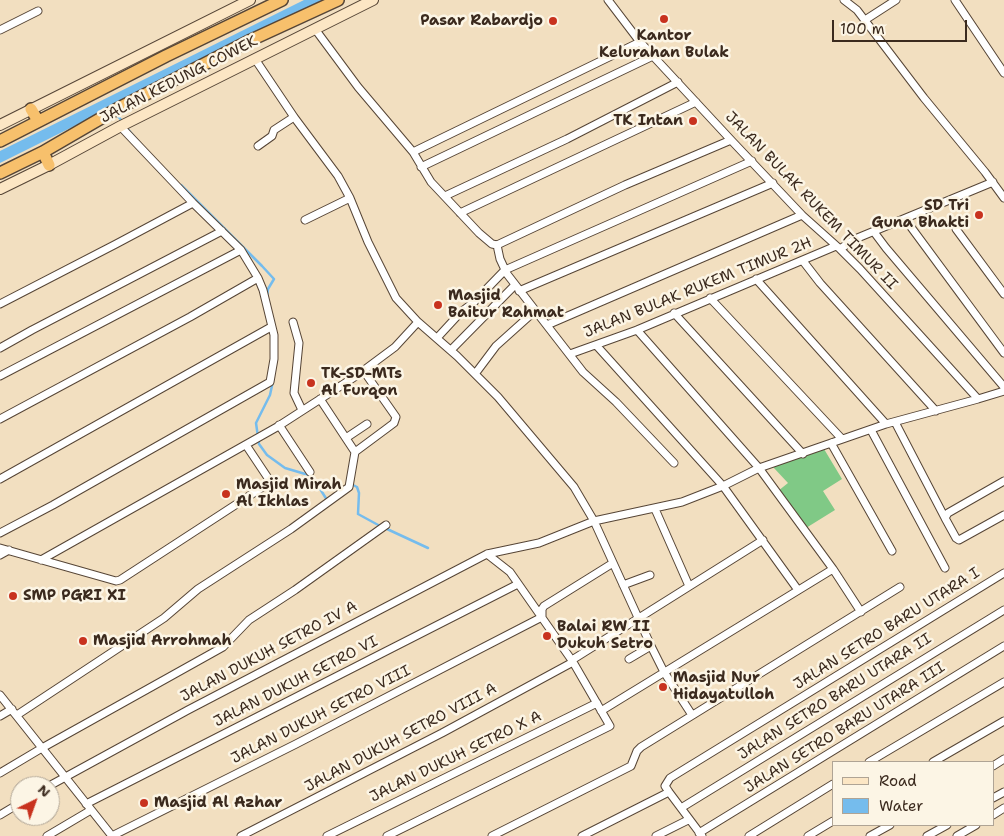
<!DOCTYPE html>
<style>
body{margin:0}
#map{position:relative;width:1004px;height:836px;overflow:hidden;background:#f2dfc0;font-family:"Shantell Sans",sans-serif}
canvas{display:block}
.legend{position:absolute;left:832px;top:761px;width:162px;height:65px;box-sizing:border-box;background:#fcf5e5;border:1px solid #afa495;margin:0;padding:6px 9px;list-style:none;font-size:15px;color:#3b2a1e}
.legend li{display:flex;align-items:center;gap:10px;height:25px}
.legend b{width:25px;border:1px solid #afa495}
.north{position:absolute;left:10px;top:776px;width:50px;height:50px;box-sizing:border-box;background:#fcf5e5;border:1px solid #afa495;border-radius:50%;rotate:42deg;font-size:14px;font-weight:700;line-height:20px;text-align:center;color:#3b2a1e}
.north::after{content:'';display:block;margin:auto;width:18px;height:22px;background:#c8321e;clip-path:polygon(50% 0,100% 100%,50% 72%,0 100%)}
.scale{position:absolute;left:832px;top:20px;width:135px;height:22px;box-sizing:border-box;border:2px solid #3b2a1e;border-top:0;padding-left:6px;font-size:15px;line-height:18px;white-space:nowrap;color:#3b2a1e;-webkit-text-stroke:4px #fcf5e5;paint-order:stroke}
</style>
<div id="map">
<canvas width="1004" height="836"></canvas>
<ul class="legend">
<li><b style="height:6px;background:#fce6c4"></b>Road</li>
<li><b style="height:14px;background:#75bced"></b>Water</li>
</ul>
<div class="north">N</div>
<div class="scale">100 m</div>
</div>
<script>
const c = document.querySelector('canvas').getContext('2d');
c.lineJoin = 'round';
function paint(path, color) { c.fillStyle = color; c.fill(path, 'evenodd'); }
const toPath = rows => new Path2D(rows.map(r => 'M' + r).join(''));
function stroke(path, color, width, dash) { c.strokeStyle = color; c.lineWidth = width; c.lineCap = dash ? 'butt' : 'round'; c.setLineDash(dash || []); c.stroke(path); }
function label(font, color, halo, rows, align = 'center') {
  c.font = font + ' "Shantell Sans",sans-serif'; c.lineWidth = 5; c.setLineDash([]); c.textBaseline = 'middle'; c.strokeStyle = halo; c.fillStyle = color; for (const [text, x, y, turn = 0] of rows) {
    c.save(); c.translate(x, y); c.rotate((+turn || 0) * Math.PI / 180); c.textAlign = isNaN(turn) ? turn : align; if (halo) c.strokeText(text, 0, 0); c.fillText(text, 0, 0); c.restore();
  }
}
paint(toPath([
 [824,449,842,479,823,491,835,510,806,528,778,491,788,483,773,467]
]), '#80c986');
paint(toPath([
 [304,0,328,0,0,163,0,151]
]), '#75bced');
stroke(toPath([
 [115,113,123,122],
 [126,127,137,140],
 [181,185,262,266,274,279,268,289,267,297],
 [273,381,270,395,256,423,259,444,267,455,285,468,312,476,327,500,328,499],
 [353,485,357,487,359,493,358,514,380,526],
 [387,529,428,548]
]), '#75bced', 2.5);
const minor = toPath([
 [608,0,640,42,731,140,802,215,840,249,860,269,978,399],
 [844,0,857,10,924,98,985,172,1004,198],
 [955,0,1004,73],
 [865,20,896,0],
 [315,29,358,87,413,152,431,182,479,233,492,244,497,245],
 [0,30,38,11],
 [255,59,294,117,338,176,350,198,368,242,396,298,418,322,457,356,498,397,574,487,594,521,651,646,664,672,692,715],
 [258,146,272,136,274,130,294,117],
 [413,152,640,42],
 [421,167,653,56],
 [445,196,567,139,678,82],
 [460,213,696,102],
 [905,219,1004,353],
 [305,220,350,198],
 [956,229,1004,294],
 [874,232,886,248,1004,387],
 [497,245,500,259,507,274,583,372,616,402,674,463],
 [497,245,625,185,731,140],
 [840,249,855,239,993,182],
 [803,261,820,283,936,411],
 [756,279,886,424],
 [519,291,773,183],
 [710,298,842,439],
 [0,304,116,244,193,203],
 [674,313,803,454],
 [293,322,299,343,294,393,302,410],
 [547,325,802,215],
 [637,330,759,468,833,569,861,612],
 [437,338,461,312,474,302,505,270,752,161],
 [596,345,723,486,798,590],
 [0,348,32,330,222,231],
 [451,350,515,285],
 [570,354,637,330,836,246],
 [475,374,496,346,535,311],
 [0,376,241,250],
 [0,419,190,317,258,278],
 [895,422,945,518],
 [279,425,310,472],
 [871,430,945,568],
 [346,438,367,424],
 [831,443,892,551],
 [355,452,386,429,394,423,396,417,363,370],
 [0,479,271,327],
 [1004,481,948,513,945,518,956,538,959,540,1004,515],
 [655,509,689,586],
 [0,533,53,505,270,382,274,359,274,335,263,290,258,278,241,250,193,203,120,126],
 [0,548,116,581,120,580,269,483,270,481,246,445],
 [0,555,9,550],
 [41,560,277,427,356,376,395,347,418,322],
 [623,585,650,575],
 [629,659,651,646],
 [572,660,763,540],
 [0,695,112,836],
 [601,711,833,569],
 [17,715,164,618,198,589,291,529,349,487,355,452,320,399],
 [0,716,12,709],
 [869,762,1004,682],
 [933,762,1004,721],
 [993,766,1004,759],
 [0,773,42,748,223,647,249,620,295,590,386,525],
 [49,786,188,710,487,554,539,543,594,521,682,502,723,486,759,468,886,424,978,399,1004,391],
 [993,798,1004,792],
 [86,804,518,584],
 [681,808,1004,610],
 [0,815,20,803],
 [993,815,1004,808],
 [699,833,1004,646],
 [47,836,91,810],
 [112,836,296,744,542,617,542,609,544,606,613,563],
 [241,836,442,733,573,662],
 [327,836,597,703],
 [387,836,610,726,573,662,510,572,487,554],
 [492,836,631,766,637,751,641,747,900,587],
 [582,836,669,792],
 [656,836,688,820],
 [702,836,669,792,665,786,670,778,1004,573],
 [749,836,833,784],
 [808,836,833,821],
 [870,836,890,825],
 [927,836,947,825],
 [957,836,976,825]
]);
const secondary = toPath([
 [0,125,250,0],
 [0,189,49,165,121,126,373,0]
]);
const trunk = toPath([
 [31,109,38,121],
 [0,141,166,56,282,0],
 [43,152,49,165],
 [0,173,43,152,117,109,251,40,338,0]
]);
stroke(minor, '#564536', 9);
stroke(secondary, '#564536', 12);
stroke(trunk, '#564536', 14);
stroke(minor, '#fff', 7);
stroke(secondary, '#fce6c4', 10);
stroke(trunk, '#f7c06c', 11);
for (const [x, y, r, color] of [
 [664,19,5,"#c8321e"],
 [553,21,5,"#c8321e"],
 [693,121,5,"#c8321e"],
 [979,215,5,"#c8321e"],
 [438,305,5,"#c8321e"],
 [311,383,5,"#c8321e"],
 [226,494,5,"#c8321e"],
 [13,596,5,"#c8321e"],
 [547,636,5,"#c8321e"],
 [83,641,5,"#c8321e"],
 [663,687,5,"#c8321e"],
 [144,803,5,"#c8321e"]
]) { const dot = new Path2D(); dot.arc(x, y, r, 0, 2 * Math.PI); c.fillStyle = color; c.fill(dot); stroke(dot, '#fcf5e5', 2); }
label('bold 15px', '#3b2a1e', '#fcf5e5', [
 ["Pasar Rabardjo",543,21,"right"],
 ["Kantor",664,36,"center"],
 ["Kelurahan Bulak",664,53,"center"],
 ["TK Intan",683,121,"right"],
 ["SD Tri",969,206,"right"],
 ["Guna Bhakti",969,223,"right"],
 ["Masjid",448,296],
 ["Baitur Rahmat",448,313],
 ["TK-SD-MTs",321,374],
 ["Al Furqon",321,391],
 ["Masjid Mirah",236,485],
 ["Al Ikhlas",236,502],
 ["SMP PGRI XI",23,596],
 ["Balai RW II",557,627],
 ["Dukuh Setro",557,644],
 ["Masjid Arrohmah",93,641],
 ["Masjid Nur",673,678],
 ["Hidayatulloh",673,695],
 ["Masjid Al Azhar",154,803]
], 'left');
label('15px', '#3b2a1e', '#fcf5e5', [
 ["JALAN KEDUNG COWEK",179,80,-27],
 ["JALAN BULAK RUKEM TIMUR II",811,201,46],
 ["JALAN BULAK RUKEM TIMUR 2H",698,288,-22],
 ["JALAN SETRO BARU UTARA I",887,629,-32],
 ["JALAN DUKUH SETRO IV A",269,652,-28],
 ["JALAN DUKUH SETRO VI",296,682,-27],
 ["JALAN SETRO BARU UTARA II",835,697,-32],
 ["JALAN DUKUH SETRO VIII",321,715,-27],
 ["JALAN SETRO BARU UTARA III",845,728,-32],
 ["JALAN DUKUH SETRO VIII A",401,738,-28],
 ["JALAN DUKUH SETRO X A",456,757,-26]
]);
</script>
